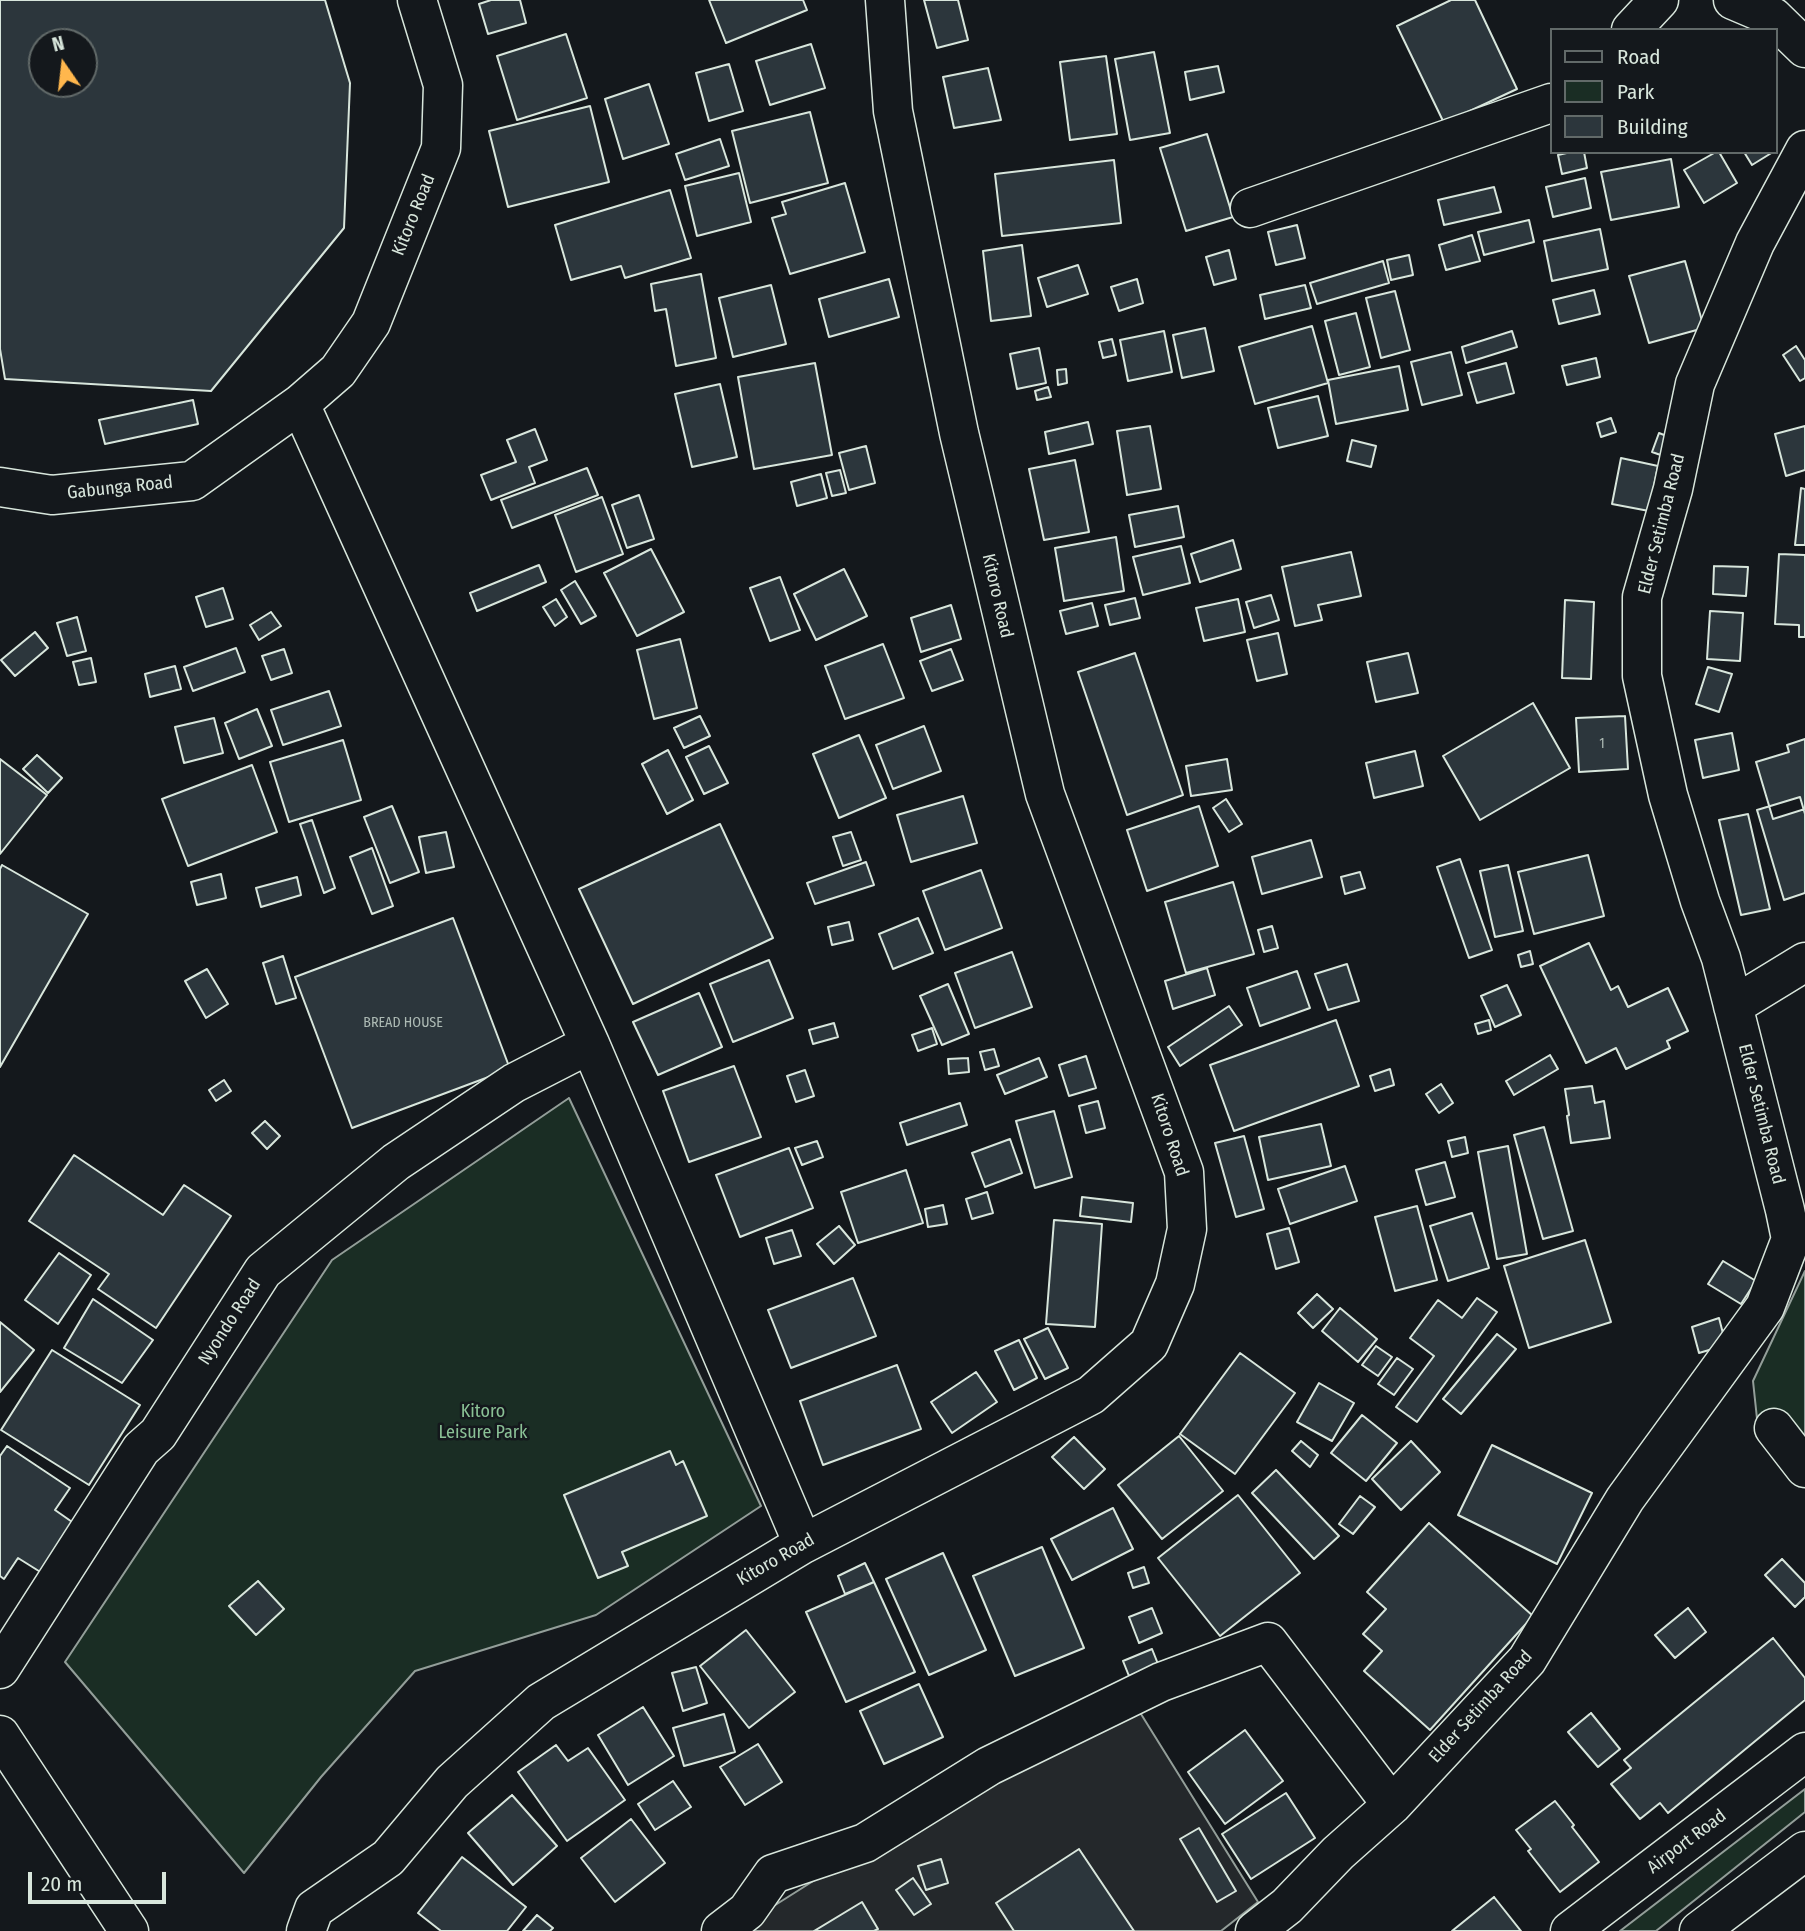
<!DOCTYPE html>
<style>
body{margin:0}
#map{position:relative;width:1805px;height:1931px;overflow:hidden;background:#14181c;font-family:"Fira Sans Condensed",sans-serif}
canvas{display:block}
.legend{position:absolute;left:1550px;top:28px;width:228px;height:126px;box-sizing:border-box;background:#14181c;border:2px solid #626a69;margin:0;padding:9px 12px;list-style:none;font-size:21px;color:#d8e6dc}
.legend li{display:flex;align-items:center;gap:14px;height:35px}
.legend b{width:35px;border:2px solid #626a69}
.north{position:absolute;left:28px;top:28px;width:70px;height:70px;box-sizing:border-box;background:#14181c;border:2px solid #626a69;border-radius:50%;rotate:346deg;font-size:19px;font-weight:700;line-height:28px;text-align:center;color:#d8e6dc}
.north::after{content:'';display:block;margin:auto;width:24px;height:32px;background:#ffb74d;clip-path:polygon(50% 0,100% 100%,50% 72%,0 100%)}
.scale{position:absolute;left:28px;top:1872px;width:138px;height:32px;box-sizing:border-box;border:4px solid #d8e6dc;border-top:0;padding-left:9px;font-size:21px;line-height:24px;white-space:nowrap;color:#d8e6dc;-webkit-text-stroke:5px #14181c;paint-order:stroke}
</style>
<div id="map">
<canvas width="1805" height="1931"></canvas>
<ul class="legend">
<li><b style="height:9px;background:#14181c"></b>Road</li>
<li><b style="height:19px;background:#1a2d24"></b>Park</li>
<li><b style="height:19px;background:#2c363c"></b>Building</li>
</ul>
<div class="north">N</div>
<div class="scale">20 m</div>
</div>
<script>
const c = document.querySelector('canvas').getContext('2d');
c.lineJoin = 'round';
function paint(path, color) { c.fillStyle = color; c.fill(path, 'evenodd'); }
const toPath = rows => new Path2D(rows.map(r => 'M' + r).join(''));
function stroke(path, color, width, dash) { c.strokeStyle = color; c.lineWidth = width; c.lineCap = dash ? 'butt' : 'round'; c.setLineDash(dash || []); c.stroke(path); }
function label(font, color, halo, rows, align = 'center') {
  c.font = font + ' "Fira Sans Condensed",sans-serif'; c.lineWidth = 5; c.setLineDash([]); c.textBaseline = 'middle'; c.strokeStyle = halo; c.fillStyle = color; for (const [text, x, y, turn = 0] of rows) {
    c.save(); c.translate(x, y); c.rotate((+turn || 0) * Math.PI / 180); c.textAlign = isNaN(turn) ? turn : align; if (halo) c.strokeText(text, 0, 0); c.fillText(text, 0, 0); c.restore();
  }
}
const green = toPath([
 [569,1098,761,1506,596,1615,415,1671,321,1777,244,1873,65,1662,332,1260,569,1098],
 [1805,1271,1805,1478,1758,1428,1753,1381,1805,1271],
 [1805,1789,1805,1812,1656,1931,1620,1931,1805,1789]
]);
paint(green, '#1a2d24');
stroke(green, '#939e99', 2);
const parking = toPath([
 [1136,1706,1258,1902,1221,1931,734,1931,856,1854,1136,1706]
]);
paint(parking, '#24282b');
stroke(parking, '#939e99', 2);
const building = toPath([
 [0,0,325,0,350,83,344,228,211,391,5,379,0,349,0,0],
 [42,42,84,42,84,84,42,84,42,42],
 [491,0,520,0,526,23,488,34,479,4,491,0],
 [709,0,803,0,807,10,726,43,709,0],
 [924,0,958,0,968,40,937,48,924,0],
 [1451,0,1475,0,1517,89,1444,123,1397,26,1451,0],
 [566,34,587,98,517,120,497,56,566,34],
 [811,44,825,88,770,105,756,61,811,44],
 [1154,52,1170,133,1130,140,1115,59,1154,52],
 [1106,56,1117,134,1070,140,1060,62,1106,56],
 [729,64,743,111,709,121,696,73,729,64],
 [1218,66,1224,92,1190,100,1185,72,1218,66],
 [988,68,1001,120,954,128,943,77,988,68],
 [649,84,669,144,623,159,605,99,649,84],
 [590,106,609,182,508,207,489,131,590,106],
 [810,112,828,183,750,203,732,131,810,112],
 [1207,134,1233,217,1186,231,1160,148,1207,134],
 [720,139,729,166,685,180,676,154,720,139],
 [1571,152,1584,152,1587,168,1562,174,1558,155,1571,152],
 [1716,152,1719,152,1737,183,1704,203,1684,170,1716,152],
 [1744,152,1773,152,1752,165,1744,152],
 [1671,159,1679,207,1611,220,1601,172,1671,159],
 [1114,160,1121,223,1002,236,995,174,1114,160],
 [739,173,751,222,697,236,685,186,739,173],
 [1585,178,1591,208,1553,217,1546,187,1585,178],
 [845,183,865,252,790,274,772,218,786,214,782,202,845,183],
 [1494,187,1501,212,1444,225,1438,200,1494,187],
 [670,190,691,258,625,278,621,266,571,280,555,225,670,190],
 [1529,220,1534,242,1484,255,1478,232,1529,220],
 [1297,225,1305,258,1276,265,1268,232,1297,225],
 [1600,229,1608,269,1552,281,1544,241,1600,229],
 [1472,235,1480,261,1446,270,1439,245,1472,235],
 [1022,245,1031,316,991,321,983,251,1022,245],
 [1229,250,1236,279,1214,285,1206,257,1229,250],
 [1409,255,1413,275,1391,280,1387,260,1409,255],
 [1383,261,1389,283,1317,304,1310,283,1383,261],
 [1685,261,1704,328,1649,343,1629,276,1685,261],
 [1078,265,1088,294,1047,307,1038,278,1078,265],
 [701,274,716,358,676,366,666,309,655,311,651,284,701,274],
 [889,279,899,317,829,337,819,299,889,279],
 [1137,279,1143,303,1119,311,1111,287,1137,279],
 [771,285,786,344,733,357,719,298,771,285],
 [1305,285,1311,308,1265,319,1260,295,1305,285],
 [1594,290,1600,314,1559,324,1553,300,1594,290],
 [1395,291,1410,350,1381,358,1366,298,1395,291],
 [1356,313,1370,367,1339,375,1325,321,1356,313],
 [1312,326,1328,383,1255,404,1239,347,1312,326],
 [1205,328,1214,371,1182,378,1173,335,1205,328],
 [1164,331,1172,372,1128,381,1120,340,1164,331],
 [1512,331,1517,347,1466,363,1462,347,1512,331],
 [1112,339,1116,355,1103,358,1099,342,1112,339],
 [1796,346,1805,360,1805,378,1800,381,1783,355,1796,346],
 [1039,348,1046,383,1017,389,1010,354,1039,348],
 [1451,352,1462,395,1422,405,1411,362,1451,352],
 [1596,358,1600,377,1567,385,1562,366,1596,358],
 [815,363,832,455,754,469,738,377,815,363],
 [1506,363,1514,393,1477,403,1468,373,1506,363],
 [1399,366,1408,410,1336,424,1328,380,1399,366],
 [1066,369,1067,383,1058,385,1057,370,1066,369],
 [720,384,737,457,692,467,675,394,720,384],
 [1048,387,1051,397,1037,400,1035,391,1048,387],
 [1318,396,1328,436,1278,448,1268,408,1318,396],
 [193,400,198,424,105,444,99,420,193,400],
 [1611,418,1616,432,1601,437,1597,423,1611,418],
 [1088,422,1093,444,1049,454,1045,432,1088,422],
 [1150,426,1161,489,1127,495,1117,431,1150,426],
 [1805,426,1805,470,1786,476,1775,434,1805,426],
 [535,429,547,460,529,467,535,483,491,500,481,475,516,462,507,440,535,429],
 [1659,433,1682,442,1675,460,1652,452,1659,433],
 [1352,440,1376,446,1371,467,1347,461,1352,440],
 [866,446,875,483,849,490,839,453,866,446],
 [1621,458,1658,466,1649,511,1612,504,1621,458],
 [1075,460,1089,532,1044,540,1029,469,1075,460],
 [587,468,598,495,512,528,501,500,587,468],
 [840,470,846,493,832,496,826,473,840,470],
 [821,474,827,498,797,506,791,482,821,474],
 [1801,488,1805,489,1805,545,1795,545,1801,488],
 [639,495,654,539,627,548,612,505,639,495],
 [602,497,623,554,576,572,555,515,602,497],
 [1178,506,1184,537,1135,547,1129,515,1178,506],
 [1116,537,1124,591,1064,601,1055,548,1116,537],
 [1233,540,1241,569,1200,582,1191,554,1233,540],
 [1181,546,1190,583,1143,595,1133,557,1181,546],
 [651,549,684,612,637,636,604,573,651,549],
 [1351,552,1361,596,1318,605,1322,620,1295,626,1282,567,1351,552],
 [1779,554,1805,555,1805,637,1799,637,1799,625,1775,624,1779,554],
 [539,565,546,582,477,611,470,593,539,565],
 [1714,566,1748,567,1746,596,1713,594,1714,566],
 [844,569,867,616,816,640,794,594,844,569],
 [780,577,800,630,770,641,750,588,780,577],
 [575,581,596,616,581,624,561,590,575,581],
 [223,588,233,619,206,627,196,597,223,588],
 [1271,595,1279,620,1254,628,1246,602,1271,595],
 [1135,598,1140,618,1110,625,1105,605,1135,598],
 [556,599,567,617,555,626,543,607,556,599],
 [1238,599,1245,632,1204,641,1196,608,1238,599],
 [1565,600,1594,602,1591,679,1562,678,1565,600],
 [1092,603,1098,626,1066,634,1060,611,1092,603],
 [951,605,961,639,921,652,911,618,951,605],
 [1710,611,1743,613,1740,661,1707,659,1710,611],
 [271,612,281,626,259,640,250,625,271,612],
 [77,617,86,651,67,656,57,623,77,617],
 [35,632,48,648,15,676,1,660,35,632],
 [1278,633,1287,674,1257,681,1247,640,1278,633],
 [680,639,697,708,654,719,637,650,680,639],
 [883,644,904,698,845,719,825,666,883,644],
 [236,648,245,672,193,691,184,667,236,648],
 [284,649,292,673,271,680,262,656,284,649],
 [951,649,963,680,932,691,920,661,951,649],
 [1135,653,1183,795,1127,815,1078,672,1135,653],
 [1408,653,1418,693,1376,702,1367,662,1408,653],
 [91,658,96,682,79,685,73,662,91,658],
 [175,666,181,689,150,697,145,674,175,666],
 [1708,667,1732,674,1719,712,1696,704,1708,667],
 [329,691,341,726,283,745,271,710,329,691],
 [1533,703,1570,768,1480,820,1443,756,1533,703],
 [257,709,272,746,239,759,225,723,257,709],
 [700,716,710,736,684,748,674,728,700,716],
 [1625,716,1628,769,1579,772,1576,718,1625,716],
 [214,718,223,753,184,763,175,727,214,718],
 [924,726,941,771,893,789,876,745,924,726],
 [1732,733,1739,770,1703,778,1695,740,1732,733],
 [859,735,886,798,839,818,813,754,859,735],
 [1805,739,1805,809,1773,819,1756,762,1789,752,1787,745,1805,739],
 [343,740,361,800,289,822,270,762,343,740],
 [709,746,728,783,704,794,686,757,709,746],
 [668,750,693,800,667,814,642,764,668,750],
 [1415,751,1423,786,1374,798,1366,763,1415,751],
 [37,755,62,778,48,793,23,769,37,755],
 [0,759,47,795,0,854,0,759],
 [1227,759,1232,790,1191,796,1186,766,1227,759],
 [252,765,277,832,188,866,162,799,252,765],
 [963,796,977,843,911,862,897,815,963,796],
 [1800,797,1805,814,1805,893,1784,900,1757,810,1800,797],
 [1226,799,1242,824,1229,832,1213,808,1226,799],
 [392,806,419,872,390,883,364,817,392,806],
 [1199,806,1218,866,1147,891,1127,830,1199,806],
 [1748,814,1770,909,1741,915,1719,820,1748,814],
 [312,820,335,888,324,893,300,824,312,820],
 [720,824,773,938,633,1004,579,889,720,824],
 [446,832,454,867,426,873,419,837,446,832],
 [851,832,861,860,843,866,833,837,851,832],
 [1311,840,1322,877,1262,894,1252,857,1311,840],
 [372,848,393,906,372,914,350,857,372,848],
 [1588,855,1604,916,1534,934,1518,872,1588,855],
 [1460,859,1492,950,1469,958,1437,867,1460,859],
 [866,862,874,885,815,904,807,883,866,862],
 [2,865,88,914,0,1067,0,869,2,865],
 [1508,865,1523,931,1495,937,1480,871,1508,865],
 [981,870,1002,928,945,950,923,891,981,870],
 [1360,872,1365,888,1345,894,1341,877,1360,872],
 [221,874,226,898,197,905,191,882,221,874],
 [297,877,301,895,261,907,256,888,297,877],
 [1233,882,1254,954,1186,973,1165,902,1233,882],
 [453,918,510,1069,352,1128,295,977,453,918],
 [918,918,933,953,893,969,879,934,918,918],
 [849,922,853,940,832,945,828,927,849,922],
 [1272,926,1278,948,1264,952,1258,930,1272,926],
 [1589,943,1611,990,1618,986,1628,1007,1668,988,1688,1031,1667,1041,1670,1048,1626,1069,1616,1048,1586,1063,1540,966,1589,943],
 [1530,951,1533,964,1521,967,1518,955,1530,951],
 [1012,952,1032,1007,975,1028,955,973,1012,952],
 [283,956,296,998,276,1004,263,963,283,956],
 [769,960,793,1018,733,1042,710,984,769,960],
 [1347,964,1359,1001,1328,1010,1315,974,1347,964],
 [1207,968,1215,995,1173,1009,1165,981,1207,968],
 [207,969,228,1004,206,1018,185,981,207,969],
 [1297,971,1310,1008,1260,1026,1247,988,1297,971],
 [948,984,969,1034,942,1045,920,996,948,984],
 [1507,985,1521,1015,1495,1027,1481,996,1507,985],
 [699,993,722,1047,658,1075,633,1022,699,993],
 [1229,1006,1242,1025,1180,1066,1168,1047,1229,1006],
 [1336,1020,1359,1086,1234,1131,1210,1065,1336,1020],
 [1489,1020,1491,1030,1478,1034,1475,1024,1489,1020],
 [834,1023,838,1037,813,1044,809,1030,834,1023],
 [932,1028,937,1044,918,1051,912,1035,932,1028],
 [994,1049,999,1066,985,1070,980,1052,994,1049],
 [1550,1055,1558,1069,1514,1095,1506,1081,1550,1055],
 [1086,1056,1096,1088,1069,1096,1059,1065,1086,1056],
 [968,1058,969,1072,949,1074,948,1059,968,1058],
 [1039,1058,1047,1077,1005,1094,997,1075,1039,1058],
 [734,1066,761,1137,689,1162,663,1091,734,1066],
 [1390,1069,1394,1085,1375,1091,1370,1076,1390,1069],
 [805,1070,814,1096,796,1102,787,1076,805,1070],
 [224,1080,231,1091,216,1101,209,1090,224,1080],
 [1441,1084,1453,1103,1439,1113,1426,1094,1441,1084],
 [1592,1086,1595,1103,1604,1101,1610,1138,1571,1143,1567,1116,1569,1115,1565,1089,1592,1086],
 [1098,1101,1105,1128,1086,1133,1079,1106,1098,1101],
 [960,1103,967,1125,907,1145,900,1123,960,1103],
 [1054,1111,1072,1177,1035,1188,1016,1121,1054,1111],
 [265,1121,280,1136,267,1149,252,1133,265,1121],
 [1321,1124,1331,1166,1268,1180,1259,1137,1321,1124],
 [1544,1127,1573,1231,1543,1239,1514,1135,1544,1127],
 [1244,1136,1264,1209,1236,1217,1215,1143,1244,1136],
 [1465,1137,1468,1153,1452,1157,1448,1141,1465,1137],
 [1010,1139,1022,1173,985,1187,972,1153,1010,1139],
 [817,1141,823,1157,802,1165,795,1148,817,1141],
 [1508,1146,1527,1254,1497,1259,1478,1152,1508,1146],
 [789,1148,813,1208,740,1237,716,1175,789,1148],
 [74,1155,163,1215,184,1185,231,1216,156,1328,98,1289,109,1274,29,1221,74,1155],
 [1445,1162,1455,1197,1426,1205,1416,1170,1445,1162],
 [1345,1166,1357,1201,1290,1224,1278,1189,1345,1166],
 [906,1170,923,1223,858,1243,841,1192,906,1170],
 [987,1192,993,1213,972,1219,966,1199,987,1192],
 [1082,1197,1133,1203,1131,1222,1080,1216,1082,1197],
 [943,1205,947,1224,928,1227,925,1209,943,1205],
 [1417,1206,1437,1280,1395,1291,1375,1217,1417,1206],
 [1472,1213,1489,1268,1448,1281,1430,1226,1472,1213],
 [1054,1220,1102,1224,1095,1327,1046,1324,1054,1220],
 [839,1226,855,1245,834,1264,817,1244,839,1226],
 [1289,1228,1299,1262,1276,1269,1267,1234,1289,1228],
 [792,1230,801,1256,774,1264,766,1238,792,1230],
 [1585,1240,1611,1322,1529,1348,1504,1266,1585,1240],
 [59,1253,91,1275,58,1324,25,1300,59,1253],
 [1723,1261,1756,1281,1741,1304,1708,1284,1723,1261],
 [853,1278,876,1336,791,1368,768,1310,853,1278],
 [1317,1294,1333,1309,1313,1328,1298,1313,1317,1294],
 [1477,1298,1497,1312,1417,1422,1396,1407,1434,1356,1410,1338,1438,1300,1462,1318,1477,1298],
 [93,1299,153,1340,122,1383,64,1348,93,1299],
 [1340,1308,1377,1339,1358,1362,1322,1331,1340,1308],
 [1719,1318,1726,1345,1699,1353,1692,1327,1719,1318],
 [0,1322,34,1350,0,1392,0,1322],
 [1048,1328,1068,1368,1045,1379,1024,1339,1048,1328],
 [1497,1334,1516,1349,1461,1414,1443,1399,1497,1334],
 [1019,1340,1037,1378,1014,1390,995,1351,1019,1340],
 [1376,1346,1392,1357,1378,1376,1362,1365,1376,1346],
 [52,1350,140,1405,89,1485,1,1430,52,1350],
 [1240,1353,1295,1393,1235,1474,1180,1434,1240,1353],
 [1397,1358,1413,1369,1394,1395,1378,1384,1397,1358],
 [897,1365,921,1429,823,1465,800,1401,897,1365],
 [976,1372,997,1402,952,1433,931,1402,976,1372],
 [1319,1383,1354,1403,1332,1441,1297,1422,1319,1383],
 [1362,1415,1397,1443,1366,1481,1331,1453,1362,1415],
 [1179,1436,1223,1491,1162,1539,1118,1485,1179,1436],
 [1074,1437,1105,1469,1084,1489,1052,1457,1074,1437],
 [1301,1441,1318,1455,1310,1467,1292,1451,1301,1441],
 [1411,1441,1440,1472,1401,1510,1372,1479,1411,1441],
 [1492,1445,1592,1493,1557,1564,1458,1515,1492,1445],
 [7,1446,70,1488,55,1510,75,1524,42,1573,18,1558,4,1579,0,1576,0,1456,7,1446],
 [670,1451,676,1465,683,1461,707,1516,622,1552,628,1566,598,1578,564,1495,670,1451],
 [1276,1470,1339,1536,1314,1559,1252,1493,1276,1470],
 [1238,1495,1300,1573,1220,1636,1158,1558,1238,1495],
 [1360,1496,1375,1507,1353,1534,1339,1524,1360,1496],
 [1113,1508,1133,1549,1072,1580,1051,1539,1113,1508],
 [1429,1523,1533,1616,1430,1730,1364,1671,1382,1651,1363,1634,1386,1609,1367,1592,1429,1523],
 [1042,1547,1084,1648,1015,1676,973,1576,1042,1547],
 [943,1553,986,1650,929,1675,886,1579,943,1553],
 [1782,1559,1805,1583,1805,1597,1795,1607,1765,1575,1782,1559],
 [865,1563,874,1582,845,1594,838,1576,865,1563],
 [1144,1567,1149,1583,1133,1588,1128,1573,1144,1567],
 [258,1581,284,1609,256,1635,229,1606,258,1581],
 [874,1582,915,1672,846,1702,806,1612,874,1582],
 [1152,1608,1162,1633,1139,1643,1129,1617,1152,1608],
 [1688,1608,1706,1632,1675,1658,1655,1635,1688,1608],
 [746,1630,795,1692,749,1728,700,1666,746,1630],
 [1773,1638,1805,1678,1805,1700,1668,1813,1660,1803,1640,1819,1611,1784,1631,1768,1624,1760,1773,1638],
 [1152,1649,1158,1664,1129,1676,1123,1661,1152,1649],
 [696,1667,707,1703,683,1711,672,1673,696,1667],
 [919,1684,943,1737,884,1764,860,1711,919,1684],
 [643,1707,674,1756,628,1785,598,1735,643,1707],
 [1591,1713,1620,1749,1598,1767,1568,1732,1591,1713],
 [724,1714,735,1752,684,1766,673,1728,724,1714],
 [1245,1730,1283,1781,1225,1824,1188,1772,1245,1730],
 [758,1744,782,1782,745,1805,720,1767,758,1744],
 [556,1745,568,1761,588,1748,625,1800,567,1841,518,1772,556,1745],
 [673,1781,691,1807,655,1830,638,1804,673,1781],
 [1286,1793,1315,1838,1251,1879,1222,1834,1286,1793],
 [512,1795,557,1846,513,1885,468,1833,512,1795],
 [1555,1801,1574,1825,1572,1827,1599,1862,1560,1892,1528,1851,1531,1849,1516,1830,1555,1801],
 [631,1819,665,1863,615,1902,581,1858,631,1819],
 [1199,1828,1236,1891,1217,1902,1180,1839,1199,1828],
 [1079,1849,1134,1931,1014,1931,996,1903,1079,1849],
 [462,1857,526,1907,507,1931,441,1931,418,1913,462,1857],
 [941,1859,948,1883,926,1890,918,1866,941,1859],
 [913,1878,931,1904,914,1915,896,1890,913,1878],
 [1494,1897,1521,1931,1452,1931,1494,1897],
 [862,1902,878,1929,874,1931,814,1931,862,1902],
 [537,1915,553,1928,550,1931,523,1931,537,1915]
]);
paint(building, '#2c363c');
stroke(building, '#d8e6dc', 2);
const street = toPath([
 [1733,0,1773,17,1805,48],
 [1631,30,1659,0],
 [1250,208,1551,103],
 [300,404,590,1044,803,1544],
 [0,487,52,495,192,481,300,404,338,371,371,323,441,148,443,85,417,0],
 [1733,1006,1805,962],
 [1774,1428,1805,1468],
 [0,1669,141,1449,158,1434,263,1271,396,1162,514,1083,590,1044],
 [0,1735,129,1931],
 [306,1931,314,1909,388,1858,452,1782,541,1702,803,1544,1091,1395,1149,1344,1175,1284,1187,1229,1184,1172,1045,794,959,433,893,111,885,0],
 [721,1931,747,1911,773,1874,865,1843,989,1766,1161,1682,1268,1642,1392,1805],
 [1255,1931,1287,1906,1338,1853,1392,1805,1527,1660,1625,1499,1765,1307,1791,1239,1785,1210,1721,958,1700,901,1668,795,1642,676,1642,597,1673,489,1695,384,1755,243,1805,150]
]);
const highway = toPath([
 [1570,1931,1805,1752],
 [1699,1931,1805,1851]
]);
stroke(street, '#d8e6dc', 41);
stroke(highway, '#d8e6dc', 41);
stroke(street, '#14181c', 38);
stroke(highway, '#14181c', 38);
label('14px', '#adbab4', null, [
 ["1",1602,744],
 ["BREAD HOUSE",403,1023]
]);
label('18px', '#d8e6dc', '#14181c', [
 ["Kitoro Road",414,215,-68],
 ["Gabunga Road",120,488,-6],
 ["Elder Setimba Road",1662,524,-76],
 ["Kitoro Road",997,596,77],
 ["Elder Setimba Road",1761,1114,76],
 ["Kitoro Road",1169,1135,72],
 ["Nyondo Road",230,1322,-57],
 ["Kitoro Road",776,1560,-30],
 ["Elder Setimba Road",1481,1707,-48],
 ["Airport Road",1687,1842,-37]
]);
label('18px', '#8ac095', '#14181c', [
 ["Kitoro",483,1412],
 ["Leisure Park",483,1433]
]);
</script>
